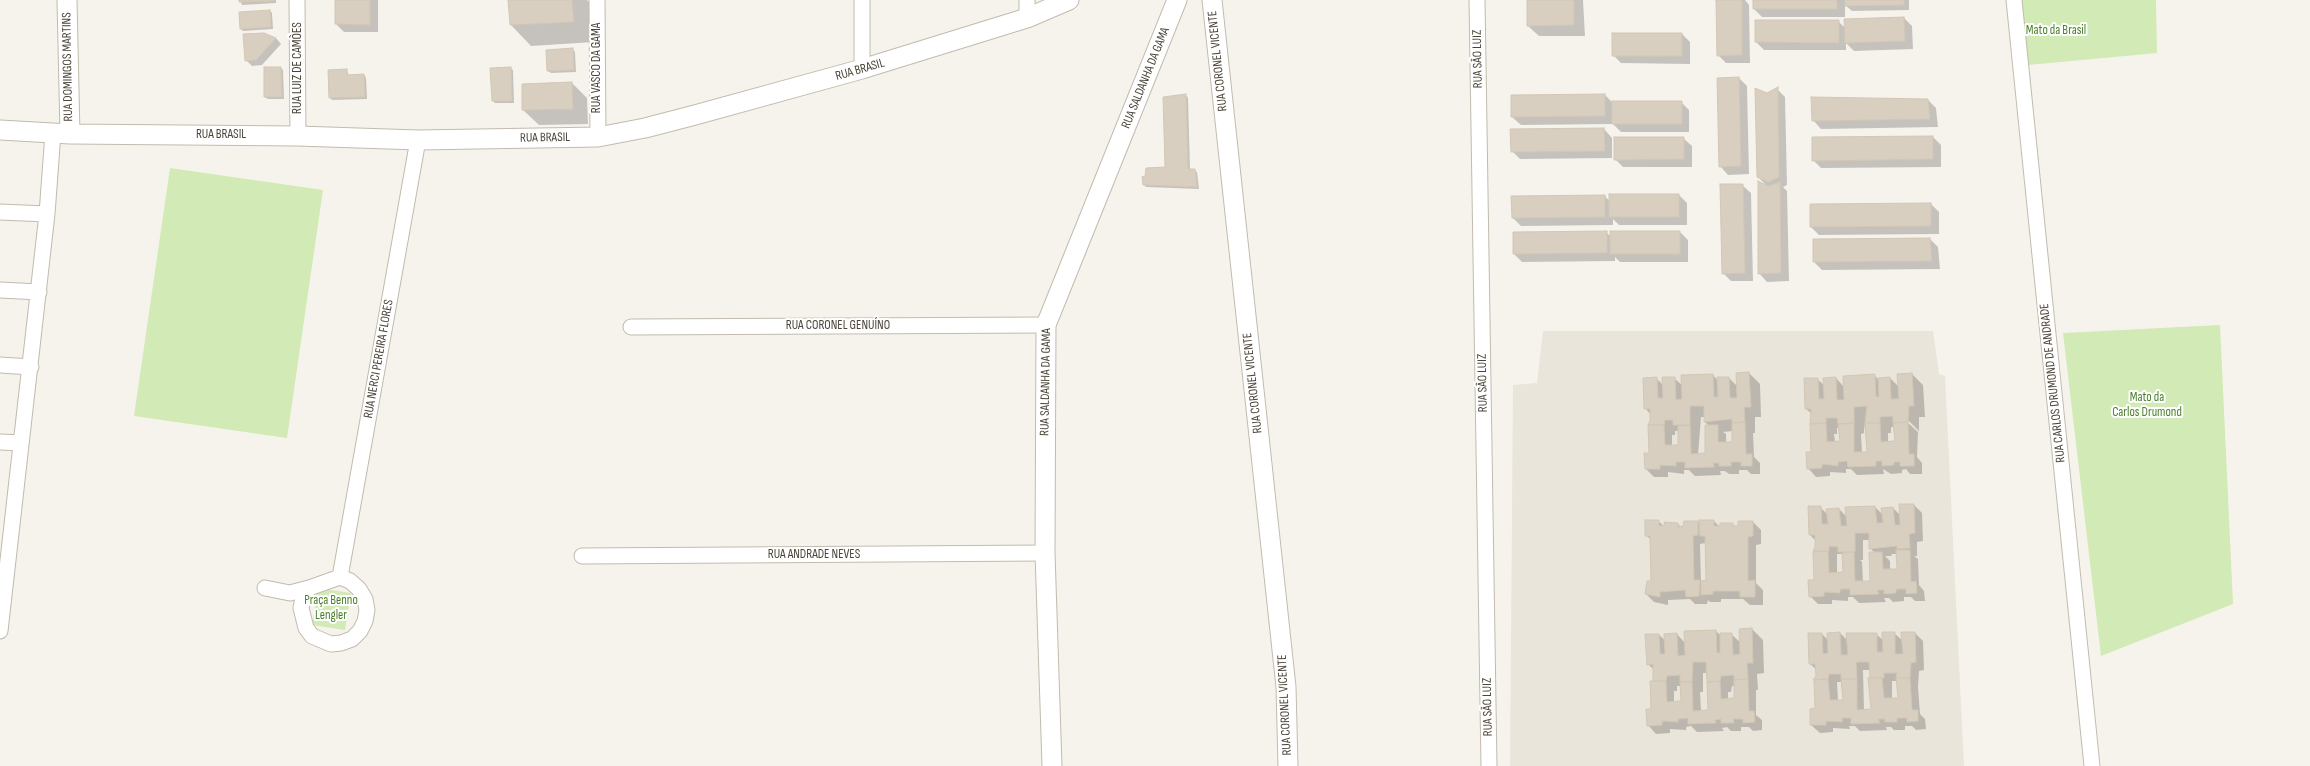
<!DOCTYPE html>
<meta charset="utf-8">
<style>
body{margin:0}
canvas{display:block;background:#f6f3ec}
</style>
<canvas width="2310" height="766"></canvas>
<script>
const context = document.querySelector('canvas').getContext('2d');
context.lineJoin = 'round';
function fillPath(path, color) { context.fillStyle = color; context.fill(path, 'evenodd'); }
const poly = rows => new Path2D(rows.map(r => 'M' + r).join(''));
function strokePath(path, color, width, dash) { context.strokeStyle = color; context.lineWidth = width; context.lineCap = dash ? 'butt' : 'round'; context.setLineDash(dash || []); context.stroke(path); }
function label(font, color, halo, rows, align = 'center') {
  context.font = font + ' "Sofia Sans Condensed",sans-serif'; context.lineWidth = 4; context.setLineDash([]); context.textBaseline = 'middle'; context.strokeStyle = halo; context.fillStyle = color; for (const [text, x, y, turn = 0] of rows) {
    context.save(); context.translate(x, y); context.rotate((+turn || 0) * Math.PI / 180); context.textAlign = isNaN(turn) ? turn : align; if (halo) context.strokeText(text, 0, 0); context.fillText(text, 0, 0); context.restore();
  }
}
fillPath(poly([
 [1543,331,1933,331,1939,374,1945,376,1964,766,1510,766,1513,385,1537,383]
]), '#eae5da');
fillPath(poly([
 [2022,0,2156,0,2157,53,2028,65],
 [170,168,323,190,287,438,134,416],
 [2220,325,2233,604,2101,656,2063,333],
 [318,588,351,593,345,630,312,625]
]), '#d2eab5');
fillPath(poly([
 [240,0,276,0,276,3,242,5],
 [336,0,378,0,378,32,344,32,336,24],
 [509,0,587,0,592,5,594,42,531,46,511,25],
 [1528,0,1583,0,1585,36,1539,36,1528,26],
 [1717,0,1745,0,1749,5,1750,63,1726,63,1718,55],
 [1754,0,1909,0,1909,10,1852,11,1845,5,1845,17,1762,17,1754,9],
 [270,11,272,13,273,29,243,31,241,29],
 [1904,18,1912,26,1913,49,1854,51,1846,43,1846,50,1764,50,1756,42,1838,21,1845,28],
 [264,34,276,38,281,44,262,65,252,66,246,60],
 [1682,34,1690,42,1690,64,1621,63,1613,55],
 [572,49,575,52,576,72,551,73,548,71],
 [281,68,283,70,284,99,268,99,265,97],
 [510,68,513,70,514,103,495,103,493,101],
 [347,70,349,76,364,75,366,78,367,99,332,100,330,97],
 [1739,78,1747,86,1749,174,1728,175,1720,166],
 [572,83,587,98,588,124,539,125,523,110],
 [1777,89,1785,97,1787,185,1783,187,1787,191,1789,281,1767,282,1759,273,1768,187,1758,177,1767,94],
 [1186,95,1188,98,1190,170,1197,172,1199,189,1146,187,1144,185,1166,168],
 [1605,95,1612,102,1681,102,1689,110,1689,132,1621,132,1613,124,1521,125,1512,117],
 [1928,100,1936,108,1938,127,1821,129,1813,120],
 [1604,129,1612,138,1612,158,1520,159,1512,151],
 [1933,137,1941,145,1941,167,1821,168,1813,160],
 [1683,138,1692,146,1692,167,1623,167,1615,159],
 [1742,185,1751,193,1753,281,1731,281,1723,273],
 [1610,195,1679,195,1687,203,1687,225,1619,225,1613,219,1613,225,1521,226,1513,218,1605,196,1610,202],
 [1931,204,1939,212,1939,234,1819,235,1811,227,1811,205],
 [1606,232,1611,237,1611,232,1680,232,1688,240,1688,262,1620,262,1615,257,1615,261,1522,262,1514,254],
 [1930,239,1938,247,1940,269,1822,270,1814,262,1814,240],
 [1749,373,1760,384,1761,417,1755,417,1755,433,1753,433,1754,457,1760,463,1760,474,1751,474,1747,470,1739,470,1739,474,1729,474,1725,471,1720,471,1721,475,1695,476,1689,470,1684,470,1684,474,1668,472,1668,477,1654,477,1646,469,1650,454,1651,421,1651,415,1645,408,1656,378,1663,385,1674,378,1683,386,1713,375,1718,381,1729,378,1738,387],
 [1701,417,1705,417,1705,422,1709,426,1706,454,1698,455],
 [1675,431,1679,431,1679,446,1672,446,1672,435,1675,435],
 [1733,431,1733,443,1726,443,1726,434,1723,432],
 [1912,374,1923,385,1925,417,1919,417,1919,431,1907,419,1907,422,1918,432,1917,457,1922,463,1922,474,1910,474,1906,469,1902,470,1902,473,1891,474,1883,469,1884,474,1857,475,1851,469,1846,469,1846,473,1830,472,1830,476,1816,477,1808,468,1813,453,1812,414,1806,409,1817,379,1825,386,1836,378,1844,387,1874,375,1880,381,1890,378,1899,387],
 [1864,423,1868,453,1862,453,1861,434,1864,433],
 [1891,427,1895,427,1896,442,1888,442,1888,433,1891,433],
 [1837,428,1839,428,1841,442,1835,442,1834,434,1837,434],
 [1914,505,1922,513,1923,541,1917,542,1917,556,1914,556,1918,559,1919,585,1924,591,1925,601,1915,601,1911,597,1904,597,1904,601,1893,602,1889,598,1884,598,1886,602,1859,603,1853,597,1848,597,1848,601,1832,600,1832,604,1818,604,1810,596,1815,581,1816,553,1814,551,1816,547,1816,541,1810,535,1820,507,1828,515,1839,509,1847,517,1875,507,1883,515,1893,508,1901,516],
 [1863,540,1870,540,1870,548,1875,553,1871,582,1863,582,1862,562,1860,560,1863,560],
 [1837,554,1842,554,1844,573,1837,573],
 [1892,554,1897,554,1898,570,1890,570,1890,561,1885,556,1891,556],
 [1658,521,1664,526,1678,524,1681,527,1698,522,1701,525,1714,521,1721,528,1732,524,1736,527,1753,522,1761,530,1761,544,1756,545,1756,583,1763,590,1763,605,1750,605,1743,599,1721,599,1721,602,1710,602,1708,600,1707,604,1695,604,1690,599,1668,600,1668,605,1654,602,1646,594,1652,582,1651,540,1646,535],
 [1706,543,1707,581,1701,582,1700,544],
 [1752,629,1763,640,1764,673,1757,674,1758,690,1756,690,1756,715,1762,720,1762,730,1753,731,1749,727,1741,727,1741,731,1731,731,1727,727,1722,728,1724,731,1697,732,1691,726,1686,727,1686,730,1670,729,1670,733,1656,734,1648,725,1652,710,1654,682,1654,670,1648,664,1659,635,1666,641,1677,634,1685,643,1716,631,1721,636,1731,634,1741,643],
 [1703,673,1708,673,1709,711,1701,711,1700,692,1703,692],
 [1677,686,1681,686,1682,702,1674,703,1674,691,1677,691],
 [1732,686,1735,686,1735,699,1728,700,1728,692,1731,692],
 [1840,633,1848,641,1876,634,1884,641,1894,633,1903,641,1915,633,1923,641,1924,670,1919,671,1918,687,1920,714,1925,719,1926,729,1916,730,1912,726,1905,726,1905,730,1894,730,1891,727,1886,727,1887,730,1860,731,1855,726,1849,726,1850,729,1833,728,1833,732,1820,733,1811,725,1816,709,1815,680,1817,676,1817,670,1810,664,1822,634,1829,641],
 [1863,670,1870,670,1872,710,1864,711],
 [1892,681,1897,681,1899,698,1892,699],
 [1837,682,1843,682,1844,701,1838,701]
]), '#0003');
const building = poly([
 [239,0,274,0,274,1,239,2,239,0],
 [335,0,370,0,370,25,335,24,335,0],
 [508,0,572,0,574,22,510,25,508,0],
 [1527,0,1574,0,1574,25,1527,26,1527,0],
 [1716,0,1742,0,1742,55,1717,56,1716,0],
 [1753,0,1837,0,1837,9,1753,9,1753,0],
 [1845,0,1904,0,1904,5,1845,6,1845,0],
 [270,10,271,27,240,29,239,12,270,10],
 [1904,17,1905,41,1845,43,1844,19,1904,17],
 [1755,20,1839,20,1839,43,1755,42,1755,20],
 [264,33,276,38,256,60,245,61,243,34,264,33],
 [1612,33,1682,33,1682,56,1612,56,1612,33],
 [573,48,574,70,547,71,546,50,573,48],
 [264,67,281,67,282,97,264,97,264,67],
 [511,67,512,101,492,101,490,68,511,67],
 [347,69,347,75,364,74,365,97,329,98,328,70,347,69],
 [1739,77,1741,166,1719,167,1717,78,1739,77],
 [572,82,573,109,522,110,522,84,572,82],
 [1778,87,1779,177,1768,182,1757,177,1755,88,1767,93,1778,87],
 [1186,94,1188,169,1195,169,1197,187,1143,185,1142,177,1145,176,1146,168,1165,167,1163,97,1186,94],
 [1605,94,1605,116,1511,117,1511,95,1605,94],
 [1811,97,1928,99,1930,119,1812,121,1811,97],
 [1612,101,1682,101,1682,124,1612,124,1612,101],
 [1604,128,1605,151,1511,152,1510,129,1604,128],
 [1933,136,1933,159,1812,161,1812,137,1933,136],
 [1614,137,1684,137,1684,159,1614,160,1614,137],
 [1758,181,1768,186,1780,182,1781,273,1758,274,1758,181],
 [1720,184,1743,184,1745,273,1722,274,1720,184],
 [1609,194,1679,194,1679,217,1609,217,1609,194],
 [1605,195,1605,217,1512,218,1511,196,1605,195],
 [1931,203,1931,226,1810,227,1810,204,1931,203],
 [1607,231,1607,253,1513,254,1513,232,1607,231],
 [1610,231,1680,231,1680,254,1610,254,1610,231],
 [1930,238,1932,261,1813,262,1813,239,1930,238],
 [1749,372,1751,407,1744,407,1745,422,1732,423,1732,419,1704,422,1704,406,1690,406,1690,425,1673,425,1673,420,1665,420,1664,425,1648,425,1650,421,1650,409,1644,409,1643,378,1657,377,1658,398,1663,398,1662,377,1675,377,1676,400,1682,399,1681,375,1713,374,1714,397,1718,397,1717,377,1729,377,1730,398,1737,398,1736,373,1749,372],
 [1912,373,1914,406,1909,406,1908,422,1893,423,1893,416,1880,417,1880,423,1865,423,1867,406,1854,407,1854,423,1838,424,1837,418,1826,418,1826,423,1810,424,1811,409,1805,409,1804,378,1818,378,1819,399,1824,399,1823,378,1836,377,1837,400,1844,400,1843,376,1875,374,1876,397,1879,397,1878,378,1890,377,1891,399,1899,399,1897,374,1912,373],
 [1745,422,1746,454,1752,454,1752,466,1741,466,1741,462,1731,462,1731,466,1719,466,1719,463,1713,463,1714,467,1685,468,1685,462,1676,462,1676,466,1660,465,1660,469,1645,469,1644,453,1649,453,1648,425,1664,425,1665,445,1678,445,1678,426,1690,425,1691,454,1705,453,1705,425,1718,425,1718,442,1732,442,1732,423,1745,422],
 [1908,422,1909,454,1914,454,1914,466,1900,466,1900,462,1894,462,1894,465,1882,466,1882,461,1876,461,1876,466,1848,467,1847,461,1838,462,1838,466,1822,464,1822,468,1807,469,1806,452,1811,452,1810,424,1826,423,1827,442,1840,441,1838,424,1854,423,1854,452,1867,452,1865,423,1880,423,1881,442,1895,441,1893,423,1908,422],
 [1899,504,1914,504,1915,533,1909,534,1910,548,1897,549,1897,546,1869,549,1869,533,1855,533,1855,552,1838,552,1838,547,1829,546,1829,551,1813,551,1815,547,1815,535,1809,535,1808,506,1821,506,1822,524,1828,524,1826,509,1839,508,1841,526,1847,526,1845,507,1875,506,1877,523,1883,523,1881,508,1893,507,1895,525,1900,525,1899,504],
 [1645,520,1659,520,1659,526,1665,525,1664,522,1678,523,1678,527,1683,526,1684,521,1698,521,1698,535,1693,536,1694,580,1700,580,1699,596,1686,597,1685,590,1660,592,1660,597,1645,594,1647,581,1651,581,1650,536,1645,536,1645,520],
 [1699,520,1714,520,1714,526,1720,526,1720,523,1733,523,1733,526,1738,526,1738,521,1753,521,1753,536,1748,537,1748,581,1755,580,1755,597,1740,597,1740,591,1713,591,1713,594,1701,595,1701,581,1706,580,1705,536,1700,536,1699,520],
 [1896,550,1910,550,1911,582,1916,581,1917,593,1906,594,1906,589,1896,589,1896,593,1884,594,1884,590,1877,590,1879,594,1850,595,1850,589,1840,589,1840,593,1824,592,1824,596,1809,597,1808,580,1814,580,1813,552,1828,551,1829,573,1843,572,1842,553,1854,552,1855,581,1870,581,1869,552,1882,552,1883,569,1897,569,1896,550],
 [1752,628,1753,663,1747,663,1748,679,1734,680,1734,675,1721,676,1720,681,1707,682,1706,662,1693,662,1692,682,1680,682,1680,675,1667,676,1666,681,1653,681,1653,664,1647,665,1645,634,1659,634,1660,654,1665,654,1664,634,1677,633,1678,656,1685,655,1684,631,1716,630,1717,653,1720,653,1720,633,1732,633,1733,655,1740,654,1739,629,1752,628],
 [1840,632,1841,655,1848,655,1846,633,1877,633,1877,652,1883,652,1882,632,1895,632,1895,654,1903,654,1901,632,1915,632,1916,662,1911,663,1910,678,1896,678,1897,673,1884,673,1884,678,1870,678,1869,662,1856,662,1857,679,1841,679,1841,674,1829,674,1828,679,1813,680,1816,676,1815,664,1809,664,1808,633,1822,633,1823,654,1828,653,1827,633,1840,632],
 [1868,678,1882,678,1884,698,1898,698,1896,678,1910,678,1912,710,1918,710,1918,721,1907,722,1907,718,1897,718,1897,722,1885,722,1885,719,1878,719,1880,723,1851,724,1851,718,1842,718,1842,722,1826,721,1826,725,1810,725,1810,709,1815,708,1814,680,1828,679,1830,700,1843,700,1841,679,1857,679,1857,710,1871,709,1868,678],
 [1748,679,1749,711,1754,711,1755,722,1743,723,1743,719,1733,719,1734,723,1721,723,1721,719,1715,720,1716,723,1688,724,1688,718,1678,719,1678,722,1662,721,1662,725,1647,726,1646,709,1651,709,1650,681,1666,681,1667,702,1681,701,1680,682,1692,682,1693,711,1708,710,1707,682,1720,681,1721,699,1734,698,1734,680,1748,679]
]);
fillPath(building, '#d8cfc1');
strokePath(building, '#d3c7b4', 1);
const minor = poly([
 [297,0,298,136],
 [597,0,598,137],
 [862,0,862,69],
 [1027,0,1027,18],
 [1477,0,1489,766],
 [2014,0,2092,766],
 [0,212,47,214],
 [0,290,39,292],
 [631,327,1046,325],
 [0,365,31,367],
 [0,442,21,443],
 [582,556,1045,553],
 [340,577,418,140],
 [340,577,350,581,359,589,365,599,367,610,365,621,360,631,352,639,341,643,331,644,312,636,306,628,301,608,303,598,309,588,340,577],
 [265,588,290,593,309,588],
 [0,631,47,214,53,133]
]);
const tertiary = poly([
 [67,0,70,134],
 [1212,0,1286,687,1288,766],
 [0,130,70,134,298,136,418,140,598,137,645,128,695,115,862,69,1027,18,1069,0],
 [1052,766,1045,553,1046,325,1177,0]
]);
strokePath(minor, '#c2bbae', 17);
strokePath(tertiary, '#c2bbae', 21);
strokePath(minor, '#fff', 15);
strokePath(tertiary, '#fff', 19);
label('13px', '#4a7f2a', '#fff', [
 ["Mato da Brasil",2056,31],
 ["Mato da",2147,398],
 ["Carlos Drumond",2147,413],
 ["Praça Benno",331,601],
 ["Lengler",331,616]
]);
label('13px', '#4b4439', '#fff', [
 ["RUA SÃO LUIZ",1478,59,-91],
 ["RUA CORONEL VICENTE",1218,61,-96],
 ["RUA DOMINGOS MARTINS",68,67,-91],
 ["RUA LUIZ DE CAMÕES",298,68,-90],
 ["RUA VASCO DA GAMA",597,68,-90],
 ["RUA BRASIL",860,70,-16],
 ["RUA SALDANHA DA GAMA",1146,78,-68],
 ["RUA BRASIL",221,135],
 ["RUA BRASIL",545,138,-1],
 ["RUA CORONEL GENUÍNO",838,326],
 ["RUA NERCI PEREIRA FLORES",379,359,-80],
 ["RUA SALDANHA DA GAMA",1046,382,-89],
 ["RUA CORONEL VICENTE",1253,383,-96],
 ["RUA SÃO LUIZ",1483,383,-91],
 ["RUA CARLOS DRUMOND DE ANDRADE",2053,383,-96],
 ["RUA ANDRADE NEVES",814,555],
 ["RUA CORONEL VICENTE",1285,705,-93],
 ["RUA SÃO LUIZ",1488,707,-91]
]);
</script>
